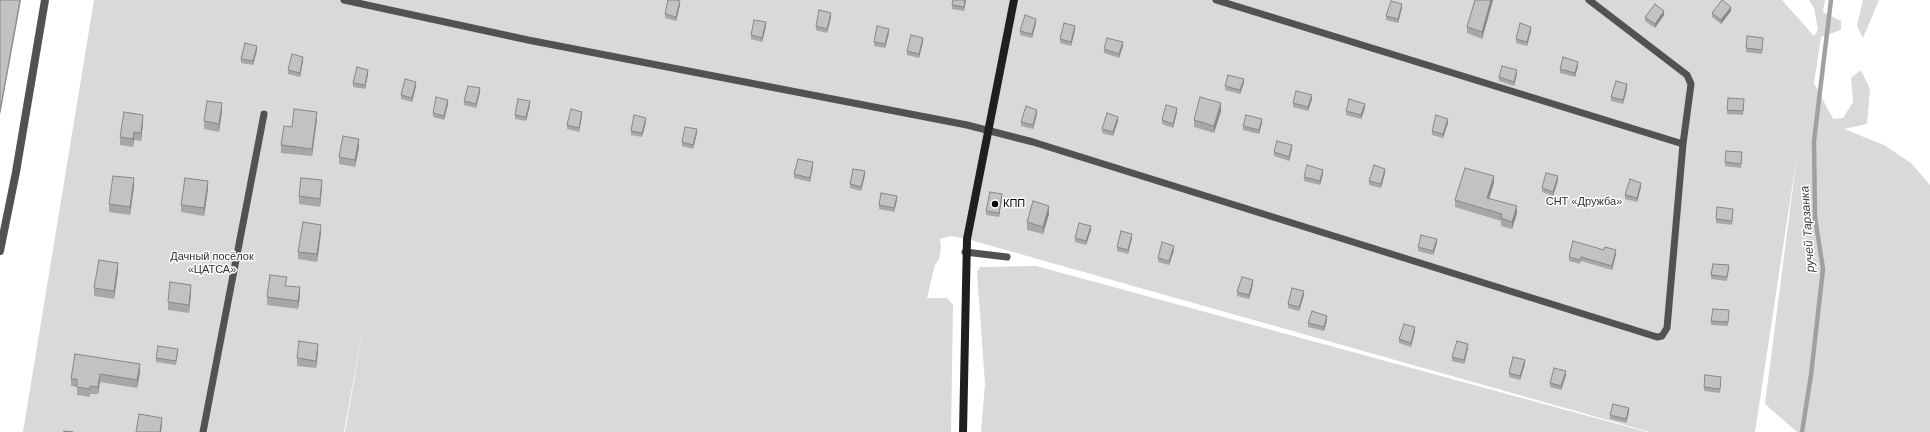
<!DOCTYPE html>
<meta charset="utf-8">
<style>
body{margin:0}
canvas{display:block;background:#fff}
</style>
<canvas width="1930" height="432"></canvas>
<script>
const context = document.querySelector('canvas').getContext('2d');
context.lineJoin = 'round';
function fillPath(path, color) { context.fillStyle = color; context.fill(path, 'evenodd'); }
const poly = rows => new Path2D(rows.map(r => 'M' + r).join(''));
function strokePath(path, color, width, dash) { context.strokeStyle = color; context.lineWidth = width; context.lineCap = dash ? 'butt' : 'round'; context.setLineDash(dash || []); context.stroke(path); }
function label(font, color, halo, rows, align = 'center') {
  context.font = font + ' Helvetica,sans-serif'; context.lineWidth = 3; context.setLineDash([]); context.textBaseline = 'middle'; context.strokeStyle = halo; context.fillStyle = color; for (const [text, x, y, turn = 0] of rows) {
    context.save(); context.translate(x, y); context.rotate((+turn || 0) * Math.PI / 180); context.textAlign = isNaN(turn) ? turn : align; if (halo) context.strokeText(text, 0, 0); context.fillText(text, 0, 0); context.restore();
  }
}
fillPath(poly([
 [94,0,1782,0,1814,36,1818,30,1814,8,1809,0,1825,0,1823,12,1841,21,1841,30,1821,37,1814,83,1833,119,1843,118,1853,102,1851,78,1861,70,1870,89,1867,124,1844,129,1884,145,1911,163,1930,185,1930,432,1797,432,1765,404,1797,155,1755,432,1650,432,967,239,951,236,940,239,941,248,939,259,935,265,927,298,947,298,953,305,951,432,345,432,366,311,344,432,23,432],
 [1863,0,1879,0,1863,38,1857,26],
 [1036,266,1647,432,981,432,985,384,977,272,980,267]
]), '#d9d9d9');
strokePath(poly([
 [1802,432,1811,375,1823,269,1815,217,1814,141,1831,0]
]), '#a0a0a0', 4.5);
strokePath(poly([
 [344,0,528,40,967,125,1033,142,1657,337,1662,336,1667,328,1683,144,1691,84,1687,75,1589,0],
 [1216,0,1683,144],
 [965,252,1007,257],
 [203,432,264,114]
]), '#525252', 7);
strokePath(poly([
 [0,251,16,172,45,0]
]), '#525252', 8);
strokePath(poly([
 [963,432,967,239,1014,0]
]), '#1f1f1f', 8);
fillPath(poly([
 [953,0,966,0,964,11,952,9,952,5],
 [1475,0,1493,0,1482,39,1467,33,1467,27],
 [680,5,676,21,665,18,665,14],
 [1402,8,1398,23,1386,20,1386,16],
 [1731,11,1721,24,1712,17,1712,13],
 [1664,15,1655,28,1645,21,1645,17],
 [831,17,827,33,816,30,816,26],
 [1036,23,1032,38,1020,35,1020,31],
 [766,26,762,42,751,39,751,35],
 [1075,30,1071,46,1060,43,1060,39],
 [1531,31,1527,46,1516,43,1516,39],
 [889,33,885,48,874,46,874,42],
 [923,42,919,58,907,55,907,51],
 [1763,42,1762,54,1746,52,1746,48],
 [1123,46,1119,58,1104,53,1104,49],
 [257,50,253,65,241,63,241,59],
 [303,61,300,77,288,74,288,70],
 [1578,66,1575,77,1560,73,1560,69],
 [368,74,365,89,353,87,353,83],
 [1517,74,1514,86,1499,81,1499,77],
 [1244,83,1240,94,1225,90,1225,86],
 [416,86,412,102,401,99,401,95],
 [1627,88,1623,104,1611,101,1611,97],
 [480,92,476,108,464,105,464,101],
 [1312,99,1308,111,1293,107,1293,103],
 [1744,103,1743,115,1727,114,1727,110],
 [448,104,444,120,433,117,433,113],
 [530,105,526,121,515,119,515,115],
 [1365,108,1361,119,1346,115,1346,111],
 [222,111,219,132,204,129,204,121],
 [1221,111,1214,133,1194,127,1194,120],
 [1177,112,1173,128,1162,124,1162,120],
 [1037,114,1033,129,1021,126,1021,122],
 [582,116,579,132,567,129,567,125],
 [317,119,312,156,281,153,281,145,292,127],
 [1118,121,1113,136,1102,133,1102,129],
 [646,122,642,137,631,135,631,131],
 [143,123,141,141,134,140,133,147,120,145,120,137],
 [1262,123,1259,134,1243,130,1243,126],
 [1448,123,1443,138,1432,135,1432,131],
 [697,133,693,149,682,146,682,142],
 [359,147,355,167,339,164,339,157],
 [1292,149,1289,161,1274,156,1274,152],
 [1742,156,1741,168,1725,166,1725,162],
 [813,166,810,182,794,178,794,174],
 [1385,173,1381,188,1369,185,1369,181],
 [1323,174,1320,185,1304,181,1304,177],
 [865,175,861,191,850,188,850,184],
 [1558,180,1553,196,1542,192,1542,188],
 [1494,183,1489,198,1517,213,1512,229,1501,226,1501,221,1455,207,1455,200],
 [134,186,130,215,109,212,109,204],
 [1641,187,1637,202,1625,199,1625,195],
 [322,188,320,207,299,204,299,196],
 [208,189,204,216,181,212,181,205],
 [1002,198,999,217,986,215,986,211],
 [897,200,894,212,879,209,879,205],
 [1733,213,1732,225,1716,223,1716,219],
 [1049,214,1043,234,1027,230,1027,222],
 [1091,230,1086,245,1075,242,1075,238],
 [321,233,317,262,298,259,298,252],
 [1132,238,1128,254,1117,251,1117,247],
 [1437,243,1433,255,1418,251,1418,247],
 [1174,250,1169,265,1158,262,1158,258],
 [1616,254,1612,270,1581,261,1580,264,1569,261,1569,257],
 [1729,269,1727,281,1711,279,1711,275],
 [118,271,114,299,94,296,94,288],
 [1253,284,1249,299,1237,296,1237,292],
 [286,286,300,295,298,309,267,305,267,297],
 [191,293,189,313,168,310,168,302],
 [1304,295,1299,311,1288,308,1288,304],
 [1729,314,1728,326,1711,325,1711,321],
 [1327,320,1324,331,1308,327,1308,323],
 [1415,331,1411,347,1399,343,1399,339],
 [1468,348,1464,364,1452,361,1452,357],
 [318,352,316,368,297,366,297,358],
 [178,353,176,365,156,362,156,358],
 [75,354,140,372,137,388,100,382,98,394,90,394,90,397,77,395,77,387,71,386,71,379],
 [1525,364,1520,380,1509,377,1509,373],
 [1566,375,1561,390,1550,387,1550,383],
 [1721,381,1720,393,1704,391,1704,387],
 [1629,412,1626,423,1610,419,1610,415]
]), '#a7a7a7');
fillPath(poly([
 [20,0,21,0,0,115,0,111],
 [965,0,966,0,964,11,964,7],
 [1491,0,1493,0,1482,39,1482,32],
 [680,1,680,5,676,21,676,17],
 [1402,4,1402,8,1398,23,1398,19],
 [1731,7,1731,11,1721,24,1721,20],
 [1664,11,1664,15,1655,28,1655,24],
 [831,13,831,17,827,33,827,29],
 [1036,19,1036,23,1032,38,1032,34],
 [766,22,766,26,762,42,762,38],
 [1075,26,1075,30,1071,46,1071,42],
 [1531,27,1531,31,1527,46,1527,42],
 [889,29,889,33,885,48,885,44],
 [923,38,923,42,919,58,919,54],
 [1123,42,1123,46,1119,58,1119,54],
 [257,46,257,50,253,65,253,61],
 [303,57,303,61,300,77,300,73],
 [1578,62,1578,66,1575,77,1575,73],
 [368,70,368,74,365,89,365,85],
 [1517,70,1517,74,1514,86,1514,82],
 [1244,79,1244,83,1240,94,1240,90],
 [416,82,416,86,412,102,412,98],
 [1627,84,1627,88,1623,104,1623,100],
 [480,88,480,92,476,108,476,104],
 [1312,95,1312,99,1308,111,1308,107],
 [448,100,448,104,444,120,444,116],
 [530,101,530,105,526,121,526,117],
 [222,103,222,111,219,132,219,124],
 [1221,103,1221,111,1214,133,1214,126],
 [1365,104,1365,108,1361,119,1361,115],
 [1177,108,1177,112,1173,128,1173,124],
 [1037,110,1037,114,1033,129,1033,125],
 [317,112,317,119,312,156,312,149],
 [582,112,582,116,579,132,579,128],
 [143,115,143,123,141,141,141,133],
 [1118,117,1118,121,1113,136,1113,132],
 [646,118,646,122,642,137,642,133],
 [1262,119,1262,123,1259,134,1259,130],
 [1448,119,1448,123,1443,138,1443,134],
 [697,129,697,133,693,149,693,145],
 [134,132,134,140,133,147,133,139],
 [359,139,359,147,355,167,355,160],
 [1292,145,1292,149,1289,161,1289,157],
 [813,162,813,166,810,182,810,178],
 [1385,169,1385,173,1381,188,1381,184],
 [1323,170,1323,174,1320,185,1320,181],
 [865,171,865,175,861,191,861,187],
 [1494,176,1494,183,1487,205,1487,198],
 [1558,176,1558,180,1553,196,1553,192],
 [134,178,134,186,130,215,130,207],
 [322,180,322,188,320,207,320,199],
 [208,181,208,189,204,216,204,208],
 [1641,183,1641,187,1637,202,1637,198],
 [1002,194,1002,198,999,217,999,213],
 [897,196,897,200,894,212,894,208],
 [1049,206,1049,214,1043,234,1043,227],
 [1517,206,1517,213,1512,229,1512,222],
 [321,225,321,233,317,262,317,254],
 [1091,226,1091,230,1086,245,1086,241],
 [1132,234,1132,238,1128,254,1128,250],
 [1437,239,1437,243,1433,255,1433,251],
 [1174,246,1174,250,1169,265,1169,261],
 [1616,250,1616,254,1612,270,1612,266],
 [118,263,118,271,114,299,114,291],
 [1253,280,1253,284,1249,299,1249,295],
 [191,285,191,293,189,313,189,305],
 [300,287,300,295,298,309,298,301],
 [1304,291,1304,295,1299,311,1299,307],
 [1327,316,1327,320,1324,331,1324,327],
 [1415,327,1415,331,1411,347,1411,343],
 [318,344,318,352,316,368,316,361],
 [1468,344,1468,348,1464,364,1464,360],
 [1525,360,1525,364,1520,380,1520,376],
 [140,364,140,372,137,388,137,380],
 [1566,371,1566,375,1561,390,1561,386],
 [100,374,100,382,98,394,98,387],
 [1629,408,1629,412,1626,423,1626,419],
 [162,418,162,425,161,432,160,432]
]), '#888');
const building = poly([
 [0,0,20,0,0,111,0,0],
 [668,0,676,0,680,1,676,17,665,14,668,0],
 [953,0,965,0,964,7,952,5,953,0],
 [1475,0,1491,0,1482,32,1467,27,1475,0],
 [1722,0,1731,7,1721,20,1712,13,1722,0],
 [1391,1,1402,4,1398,19,1386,16,1391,1],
 [1655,4,1664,11,1655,24,1645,17,1655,4],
 [819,10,831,13,827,29,816,26,819,10],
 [1025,15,1036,19,1032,34,1020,31,1025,15],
 [754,20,766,22,762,38,751,35,754,20],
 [1064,23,1075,26,1071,42,1060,39,1064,23],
 [1520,23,1531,27,1527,42,1516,39,1520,23],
 [877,26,889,29,885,44,874,42,877,26],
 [911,35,923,38,919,54,907,51,911,35],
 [1747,36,1763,38,1762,50,1746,48,1747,36],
 [1107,38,1123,42,1119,54,1104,49,1107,38],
 [245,43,257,46,253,61,241,59,245,43],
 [292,54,303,57,300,73,288,70,292,54],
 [1563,57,1578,62,1575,73,1560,69,1563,57],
 [1502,66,1517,70,1514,82,1499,77,1502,66],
 [357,67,368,70,365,85,353,83,357,67],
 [1228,75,1244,79,1240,90,1225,86,1228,75],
 [405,79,416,82,412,98,401,95,405,79],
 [1616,81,1627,84,1623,100,1611,97,1616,81],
 [468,86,480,88,476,104,464,101,468,86],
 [1296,91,1312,95,1308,107,1293,103,1296,91],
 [436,97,448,100,444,116,433,113,436,97],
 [1200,97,1221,103,1214,126,1194,120,1200,97],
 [1728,98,1744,99,1743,111,1727,110,1728,98],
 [518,99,530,101,526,117,515,115,518,99],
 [1349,99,1365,104,1361,115,1346,111,1349,99],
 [207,101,222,103,219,124,204,121,207,101],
 [1166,105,1177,108,1173,124,1162,120,1166,105],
 [1026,106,1037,110,1033,125,1021,122,1026,106],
 [294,109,317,112,312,149,281,145,284,126,292,127,294,109],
 [571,109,582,112,579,128,567,125,571,109],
 [124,112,143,115,141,133,134,132,133,139,120,137,124,112],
 [1107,113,1118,117,1113,132,1102,129,1107,113],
 [634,115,646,118,642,133,631,131,634,115],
 [1246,115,1262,119,1259,130,1243,126,1246,115],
 [1436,115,1448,119,1443,134,1432,131,1436,115],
 [685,127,697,129,693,145,682,142,685,127],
 [343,136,359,139,355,160,339,157,343,136],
 [1277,141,1292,145,1289,157,1274,152,1277,141],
 [1726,151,1742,152,1741,164,1725,162,1726,151],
 [798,159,813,162,810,178,794,174,798,159],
 [1307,165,1323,170,1320,181,1304,177,1307,165],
 [1374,165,1385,169,1381,184,1369,181,1374,165],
 [1465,168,1494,176,1487,198,1517,206,1512,222,1501,218,1502,214,1455,200,1465,168],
 [853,169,865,171,861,187,850,184,853,169],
 [1546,173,1558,176,1553,192,1542,188,1546,173],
 [113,176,134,178,130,207,109,204,113,176],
 [185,178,208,181,204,208,181,205,185,178],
 [301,178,322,180,320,199,299,196,301,178],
 [1630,179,1641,183,1637,198,1625,195,1630,179],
 [990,192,1002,194,999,213,986,211,990,192],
 [881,193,897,196,894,208,879,205,881,193],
 [1033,201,1049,206,1043,227,1027,222,1033,201],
 [1717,207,1733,209,1732,221,1716,219,1717,207],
 [303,222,321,225,317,254,298,252,303,222],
 [1079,223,1091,226,1086,241,1075,238,1079,223],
 [1121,231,1132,234,1128,250,1117,247,1121,231],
 [1421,235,1437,239,1433,251,1418,247,1421,235],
 [1573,241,1604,250,1605,247,1616,250,1612,266,1581,257,1580,260,1569,257,1573,241],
 [1162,242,1174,246,1169,261,1158,258,1162,242],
 [99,260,118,263,114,291,94,288,99,260],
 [1713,264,1729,265,1727,277,1711,275,1713,264],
 [270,275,287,277,285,286,300,287,298,301,267,297,270,275],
 [1242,277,1253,280,1249,295,1237,292,1242,277],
 [170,282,191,285,189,305,168,302,170,282],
 [1292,288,1304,291,1299,307,1288,304,1292,288],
 [1713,309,1729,310,1728,322,1711,321,1713,309],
 [1312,311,1327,316,1324,327,1308,323,1312,311],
 [1404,324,1415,327,1411,343,1399,339,1404,324],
 [299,341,318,344,316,361,297,358,299,341],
 [1457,341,1468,344,1464,360,1452,357,1457,341],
 [158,346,178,349,176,361,156,358,158,346],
 [75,354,140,364,137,380,100,374,98,387,90,386,90,389,77,387,77,379,71,379,75,354],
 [1513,357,1525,360,1520,376,1509,373,1513,357],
 [1554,368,1566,371,1561,386,1550,383,1554,368],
 [1705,375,1721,377,1720,389,1704,387,1705,375],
 [1613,404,1629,408,1626,419,1610,415,1613,404],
 [139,414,162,418,160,432,136,432,139,414],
 [64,431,73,432,64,432,64,431]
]);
fillPath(building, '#c2c2c2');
strokePath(building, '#888', 1);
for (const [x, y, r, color] of [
 [995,204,4,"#000"]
]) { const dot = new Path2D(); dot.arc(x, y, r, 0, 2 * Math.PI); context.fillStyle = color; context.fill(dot); strokePath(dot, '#fff', 1.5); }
label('11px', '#303030', '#fff', [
 ["СНТ «Дружба»",1584,202],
 ["Дачный посёлок",212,257],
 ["«ЦАТСА»",212,270]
]);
label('11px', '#000', '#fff', [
 ["КПП",1003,204]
], 'left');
label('italic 12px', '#414141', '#fff', [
 ["ручей Тарзанка",1808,229,-94]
]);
</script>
